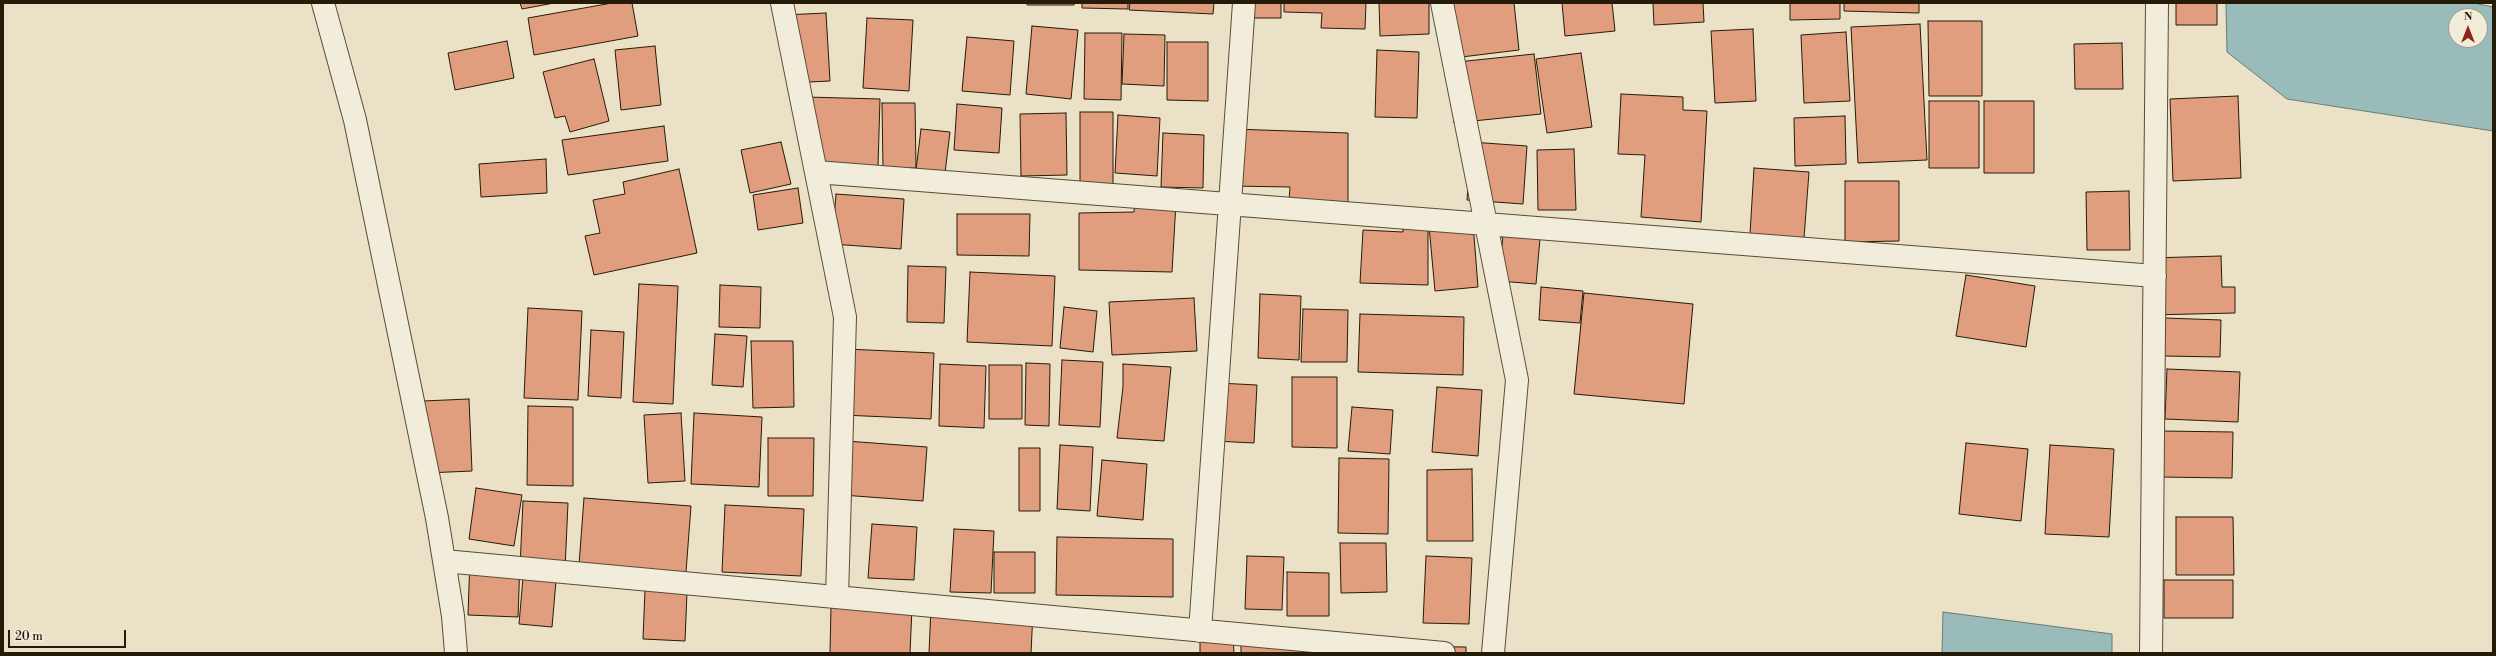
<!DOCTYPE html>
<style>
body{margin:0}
#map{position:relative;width:2496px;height:656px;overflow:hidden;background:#ebe1c6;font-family:"Libre Bodoni",serif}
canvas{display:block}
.frame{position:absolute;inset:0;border:4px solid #261a08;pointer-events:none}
.north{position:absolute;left:2448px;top:8px;width:40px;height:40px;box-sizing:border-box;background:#f2ecda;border:1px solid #a09886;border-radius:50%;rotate:0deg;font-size:11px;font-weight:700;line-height:16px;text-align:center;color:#261a08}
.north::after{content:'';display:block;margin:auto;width:14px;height:18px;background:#8f2418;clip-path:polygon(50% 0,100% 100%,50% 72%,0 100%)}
.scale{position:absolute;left:8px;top:630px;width:118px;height:18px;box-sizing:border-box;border:2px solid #261a08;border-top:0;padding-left:5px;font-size:12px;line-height:14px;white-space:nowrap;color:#261a08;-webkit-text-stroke:3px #f2ecda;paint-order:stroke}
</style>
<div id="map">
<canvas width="2496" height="656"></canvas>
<div class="frame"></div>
<div class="north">N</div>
<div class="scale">20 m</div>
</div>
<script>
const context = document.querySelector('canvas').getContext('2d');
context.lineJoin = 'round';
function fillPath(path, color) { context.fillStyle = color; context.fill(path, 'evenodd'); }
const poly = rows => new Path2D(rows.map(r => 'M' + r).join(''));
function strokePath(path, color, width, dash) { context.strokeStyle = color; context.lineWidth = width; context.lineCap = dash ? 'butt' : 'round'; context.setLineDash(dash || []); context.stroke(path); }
const water = poly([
 [2226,3,2474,3,2493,7,2493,131,2287,99,2227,52,2226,3],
 [2456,16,2480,16,2480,40,2456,40,2456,16],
 [1943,612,2112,634,2112,653,1942,653,1943,612]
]);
fillPath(water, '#99bcba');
strokePath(water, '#6b7b73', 1);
const building = poly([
 [520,3,554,3,522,9,520,3],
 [612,3,632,3,638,36,534,55,528,18,612,3],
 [1027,3,1075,3,1074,5,1027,5,1027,3],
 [1082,3,1128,3,1128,9,1082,8,1082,3],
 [1130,3,1214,3,1213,14,1129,10,1130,3],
 [1239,3,1281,3,1281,18,1239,18,1239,3],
 [1284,3,1366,3,1365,29,1321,28,1322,13,1284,12,1284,3],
 [1379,3,1429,3,1429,34,1380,36,1379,3],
 [1439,3,1514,3,1519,50,1445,59,1439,3],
 [1562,3,1612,3,1615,31,1565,36,1562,3],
 [1653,3,1703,3,1704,22,1654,25,1653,3],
 [1790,3,1840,3,1840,19,1790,20,1790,3],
 [1844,3,1919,3,1919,13,1844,11,1844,3],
 [2176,3,2217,3,2217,25,2176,25,2176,3],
 [826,13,830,81,788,83,784,15,826,13],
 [867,18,913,20,909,91,863,88,867,18],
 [1928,21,1982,21,1982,96,1929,96,1928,21],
 [1920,24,1927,160,1858,163,1851,27,1920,24],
 [1032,26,1078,30,1071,99,1026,94,1032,26],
 [1753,29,1756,101,1715,103,1711,31,1753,29],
 [1846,32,1850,101,1804,103,1801,35,1846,32],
 [1085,33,1122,33,1121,100,1084,99,1085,33],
 [1124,34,1165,35,1164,86,1122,84,1124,34],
 [967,37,1014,41,1010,95,962,91,967,37],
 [507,41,514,78,455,90,448,53,507,41],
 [1167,42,1208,42,1208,101,1167,100,1167,42],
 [2122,43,2123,89,2075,89,2074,44,2122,43],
 [655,46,661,105,621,110,615,50,655,46],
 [1377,50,1419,52,1417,118,1375,117,1377,50],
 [1581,53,1592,127,1547,133,1536,59,1581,53],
 [1534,54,1541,114,1454,123,1448,63,1534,54],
 [594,59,609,121,570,132,565,116,555,118,543,72,594,59],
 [1621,94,1683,97,1683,110,1707,111,1701,222,1641,217,1645,155,1618,154,1621,94],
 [2238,96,2241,178,2173,181,2170,99,2238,96],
 [806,97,880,99,878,166,803,163,806,97],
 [1929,101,1979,101,1979,168,1929,168,1929,101],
 [1984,101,2034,101,2034,173,1984,173,1984,101],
 [882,103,915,103,916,168,883,169,882,103],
 [957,104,1002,108,999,153,954,150,957,104],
 [1080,112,1113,112,1113,189,1080,189,1080,112],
 [1066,113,1067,175,1021,176,1020,114,1066,113],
 [1118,115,1160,118,1157,176,1115,173,1118,115],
 [1845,116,1846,164,1795,166,1794,118,1845,116],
 [664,126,668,161,568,175,562,140,664,126],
 [921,129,950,132,945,173,916,170,921,129],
 [1233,129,1348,133,1348,204,1289,202,1290,187,1232,186,1233,129],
 [1163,133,1204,135,1203,188,1161,187,1163,133],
 [781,142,791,184,750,193,741,150,781,142],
 [1471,142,1527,146,1523,204,1467,200,1471,142],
 [1574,149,1576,210,1538,210,1537,150,1574,149],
 [546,159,547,193,481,197,479,164,546,159],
 [1754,168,1809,172,1804,238,1750,234,1754,168],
 [679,169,697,253,594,275,585,236,600,233,593,200,625,194,623,182,679,169],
 [1845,181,1899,181,1899,241,1845,242,1845,181],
 [798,188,803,223,758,230,753,195,798,188],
 [2129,191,2130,250,2087,250,2086,192,2129,191],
 [836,194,904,199,901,249,832,244,836,194],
 [1135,200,1176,202,1172,272,1079,270,1079,213,1134,212,1135,200],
 [957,214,1030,214,1029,256,957,255,957,214],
 [1403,214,1428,214,1428,285,1360,283,1363,230,1403,232,1403,214],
 [1473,223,1478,287,1435,291,1429,226,1473,223],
 [1504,223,1541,227,1536,284,1499,281,1504,223],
 [2221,256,2222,287,2235,287,2235,313,2150,315,2149,258,2221,256],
 [908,266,946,267,944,323,907,322,908,266],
 [970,272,1055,276,1052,346,967,342,970,272],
 [1966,275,2035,286,2026,347,1956,336,1966,275],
 [639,284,678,286,673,404,633,402,639,284],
 [720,285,761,287,760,328,719,327,720,285],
 [1541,287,1583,291,1580,323,1539,320,1541,287],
 [1584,293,1693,304,1684,404,1574,394,1584,293],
 [1260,294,1301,296,1299,360,1258,358,1260,294],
 [1194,298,1197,351,1112,355,1109,302,1194,298],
 [1064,307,1097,311,1093,352,1060,348,1064,307],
 [528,308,582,311,578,400,524,398,528,308],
 [1303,309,1348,310,1347,362,1301,362,1303,309],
 [1360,314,1464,317,1463,375,1358,372,1360,314],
 [2165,318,2221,320,2220,357,2164,356,2165,318],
 [591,330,624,332,621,398,588,396,591,330],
 [715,334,747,336,743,387,712,385,715,334],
 [751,341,793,341,794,407,753,408,751,341],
 [846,349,934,353,931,419,843,415,846,349],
 [1062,360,1103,362,1100,427,1059,425,1062,360],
 [1026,363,1050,364,1049,426,1025,425,1026,363],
 [940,364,986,366,984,428,939,426,940,364],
 [1123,364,1171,367,1164,441,1117,438,1123,387,1123,364],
 [989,365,1022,365,1022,419,989,419,989,365],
 [2167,369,2240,372,2238,422,2165,419,2167,369],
 [1292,377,1337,377,1337,448,1292,447,1292,377],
 [1218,383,1257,385,1254,443,1215,441,1218,383],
 [1437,387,1482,390,1478,456,1432,452,1437,387],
 [469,399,472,471,426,473,423,401,469,399],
 [528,406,573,407,573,486,527,485,528,406],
 [1352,407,1393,410,1390,454,1348,451,1352,407],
 [681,413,685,481,648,483,644,415,681,413],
 [694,413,762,417,759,487,691,484,694,413],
 [2162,431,2233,432,2232,478,2161,477,2162,431],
 [768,438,814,438,813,496,768,496,768,438],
 [846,441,927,447,923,501,842,495,846,441],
 [1966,443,2028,449,2021,521,1959,514,1966,443],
 [1060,445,1093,447,1090,511,1057,509,1060,445],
 [2050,445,2114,449,2109,537,2045,534,2050,445],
 [1019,448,1040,448,1040,511,1019,511,1019,448],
 [1339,458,1389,459,1388,534,1338,533,1339,458],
 [1102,460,1147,464,1143,520,1097,516,1102,460],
 [1472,469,1473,541,1427,541,1427,470,1472,469],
 [476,488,522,495,514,546,469,539,476,488],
 [584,498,691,506,686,572,579,565,584,498],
 [523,501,568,503,565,569,520,567,523,501],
 [725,505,804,509,801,576,722,572,725,505],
 [2176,517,2233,517,2234,575,2176,575,2176,517],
 [872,524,917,527,914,580,868,578,872,524],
 [954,529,994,531,991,593,950,592,954,529],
 [1057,537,1173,539,1173,597,1056,595,1057,537],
 [1340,543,1386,543,1387,592,1341,593,1340,543],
 [994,552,1035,552,1035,593,994,593,994,552],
 [1247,556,1284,557,1282,610,1245,609,1247,556],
 [1426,556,1472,558,1469,624,1423,623,1426,556],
 [470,559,520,561,518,617,468,615,470,559],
 [1287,572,1329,573,1329,616,1287,616,1287,572],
 [523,578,556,581,552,627,519,624,523,578],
 [2164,580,2233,580,2233,618,2164,618,2164,580],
 [645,590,687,592,685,641,643,639,645,590],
 [831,605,912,608,910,653,830,653,831,605],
 [931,607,1033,612,1031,653,929,653,931,607],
 [1200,635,1233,635,1234,653,1200,653,1200,635],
 [1321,636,1321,653,1241,653,1241,637,1321,636],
 [1396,646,1466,647,1466,653,1396,653,1396,646]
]);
fillPath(building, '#e19e7e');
strokePath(building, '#261a08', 1);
const street = poly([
 [323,3,355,120,437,518,453,616,456,653],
 [782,3,845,317,837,597],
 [1442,3,1517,380,1493,653],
 [816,172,2155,276],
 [444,561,1444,653],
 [1200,631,1244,3],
 [2151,653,2157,3]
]);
strokePath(street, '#574c38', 24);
strokePath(street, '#f2ecda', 22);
</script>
